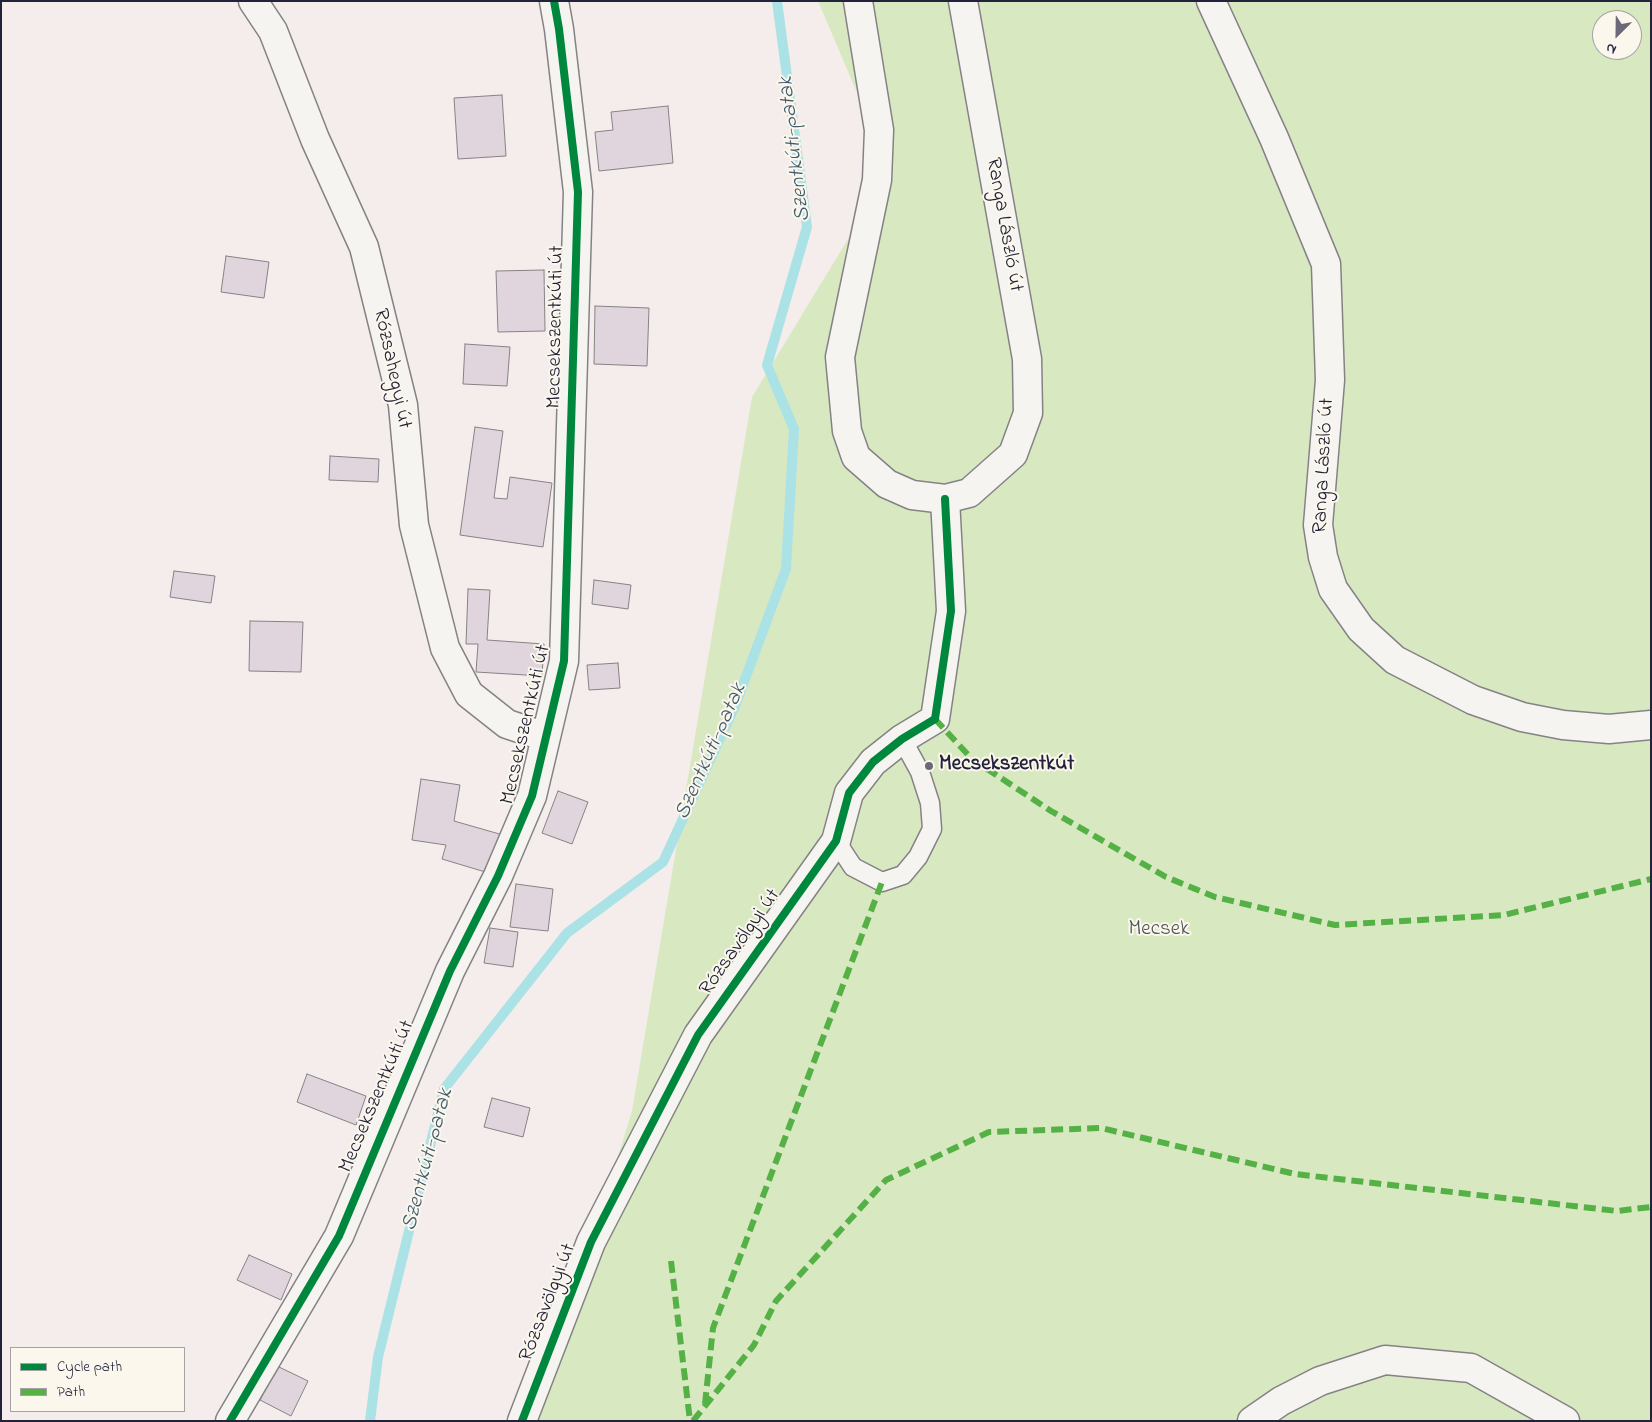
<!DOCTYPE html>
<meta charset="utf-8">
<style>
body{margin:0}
#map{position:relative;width:1652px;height:1422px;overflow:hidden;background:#f4edec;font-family:"Indie Flower",sans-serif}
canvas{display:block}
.frame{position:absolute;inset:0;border:2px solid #22223b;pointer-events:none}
.legend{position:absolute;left:10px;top:1347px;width:175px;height:65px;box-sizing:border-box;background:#fbf7ec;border:1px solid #a4a2a5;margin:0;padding:6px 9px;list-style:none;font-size:15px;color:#22223b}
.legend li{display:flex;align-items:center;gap:10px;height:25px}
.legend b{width:25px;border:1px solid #a4a2a5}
.north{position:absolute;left:1592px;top:10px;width:50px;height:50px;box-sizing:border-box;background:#fbf7ec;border:1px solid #a4a2a5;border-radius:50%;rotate:203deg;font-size:14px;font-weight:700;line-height:20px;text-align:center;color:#22223b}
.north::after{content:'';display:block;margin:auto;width:18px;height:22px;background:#6c6979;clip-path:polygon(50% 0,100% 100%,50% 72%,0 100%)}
</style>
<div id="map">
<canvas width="1652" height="1422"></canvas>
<div class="frame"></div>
<ul class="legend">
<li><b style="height:6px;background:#00873e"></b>Cycle path</li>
<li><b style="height:6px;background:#55b146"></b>Path</li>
</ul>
<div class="north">N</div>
</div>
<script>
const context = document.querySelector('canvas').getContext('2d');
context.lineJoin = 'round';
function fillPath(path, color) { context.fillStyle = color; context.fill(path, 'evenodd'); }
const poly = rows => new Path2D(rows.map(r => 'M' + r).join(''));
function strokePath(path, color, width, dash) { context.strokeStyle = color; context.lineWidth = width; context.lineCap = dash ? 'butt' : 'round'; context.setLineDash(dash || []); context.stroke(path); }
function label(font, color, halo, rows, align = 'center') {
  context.font = font + ' "Indie Flower",sans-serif'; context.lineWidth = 4; context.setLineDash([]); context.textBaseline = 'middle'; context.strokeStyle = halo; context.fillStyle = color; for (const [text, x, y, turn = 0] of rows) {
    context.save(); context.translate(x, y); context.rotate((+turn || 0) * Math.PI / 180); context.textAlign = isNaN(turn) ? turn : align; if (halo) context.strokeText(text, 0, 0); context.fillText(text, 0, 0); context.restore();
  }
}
fillPath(poly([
 [818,1,1651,1,1651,1421,536,1421,632,1111,752,397,890,170],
 [1602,20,1632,20,1632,50,1602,50]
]), '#d8e9c2');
strokePath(poly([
 [370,1421,378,1357,444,1089,567,933,663,862,735,706,786,569,794,429,767,365,807,227,777,1]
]), '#aae2e6', 10);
const building = poly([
 [502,95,506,156,458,159,454,98,502,95],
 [668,106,673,163,599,171,595,132,613,130,611,112,668,106],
 [226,256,269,262,264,298,221,292,226,256],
 [544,270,545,331,498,332,496,271,544,270],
 [595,306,649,308,647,366,594,364,595,306],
 [465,344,510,347,507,386,463,384,465,344],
 [475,427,503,431,494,498,507,499,510,477,552,483,543,547,460,535,475,427],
 [330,456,379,459,378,482,329,480,330,456],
 [174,571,215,576,211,603,170,597,174,571],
 [594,580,631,585,628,609,592,604,594,580],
 [468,589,490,590,487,640,544,644,542,676,476,672,478,644,466,644,468,589],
 [250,621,303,622,301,672,249,671,250,621],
 [618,663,620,688,589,690,587,665,618,663],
 [421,779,460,785,454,821,503,835,492,874,442,859,446,845,412,840,421,779],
 [558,791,588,802,572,844,542,833,558,791],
 [516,884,553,889,548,931,510,927,516,884],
 [490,928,518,932,513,967,484,963,490,928],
 [307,1074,366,1096,356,1125,297,1102,307,1074],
 [492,1098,530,1108,523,1137,484,1127,492,1098],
 [249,1255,292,1274,281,1300,237,1280,249,1255],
 [277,1366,308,1381,291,1416,260,1400,277,1366]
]);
fillPath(building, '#e1d5dd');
strokePath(building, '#858286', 1);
const service = poly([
 [836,841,853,867,882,882,903,875,918,857,932,829,930,803,920,772,902,739]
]);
const minor = poly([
 [253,1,273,31,315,139,364,247,403,405,414,525,445,648,469,694,507,724,546,737],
 [230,1421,339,1236,450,971,498,876,532,796,564,661,578,192,559,29,554,1],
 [522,1421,591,1242,698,1035,836,841,849,793,873,762,902,739,935,719,951,611,945,499]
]);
const secondary = poly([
 [858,1,879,130,877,180,840,357,847,431,856,457,887,484,912,495,945,499,969,493,1013,454,1028,413,1027,359,963,1],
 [1211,1,1274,138,1326,264,1330,380,1318,525,1323,557,1333,589,1361,629,1395,660,1473,700,1522,717,1563,725,1609,729,1651,725],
 [1252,1421,1281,1401,1320,1381,1385,1360,1471,1368,1565,1421]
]);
strokePath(service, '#858286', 21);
strokePath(minor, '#858286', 31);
strokePath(secondary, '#858286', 31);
strokePath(service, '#f6f4f0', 18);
strokePath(minor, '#f6f4f0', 28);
strokePath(secondary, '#f6f4f0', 28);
strokePath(poly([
 [935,719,972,759,1051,811,1166,877,1215,897,1335,925,1504,915,1651,879],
 [671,1261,690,1421],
 [705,1404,713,1328,882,882],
 [693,1421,754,1345,776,1301,886,1180,989,1132,1101,1128,1295,1174,1617,1211,1651,1207]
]), '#55b146', 6, [12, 6]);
strokePath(poly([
 [230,1421,339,1236,450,971,498,876,532,796,564,661,578,192,559,29,554,1],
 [522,1421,591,1242,698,1035,836,841,849,793,873,762,902,739,935,719,951,611,945,499]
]), '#00873e', 8);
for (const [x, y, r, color] of [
 [929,766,5,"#6c6979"]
]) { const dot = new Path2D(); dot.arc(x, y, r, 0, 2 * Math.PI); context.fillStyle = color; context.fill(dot); strokePath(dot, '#fbf7ec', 2); }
label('21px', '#22223b', '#fbf7ec', [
 ["Ranga László út",1003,225,80],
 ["Mecsekszentkúti út",557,327,-89],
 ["Rózsahegyi út",391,369,78],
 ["Ranga László út",1325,466,-87],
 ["Mecsekszentkúti út",527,725,-77],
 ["Rózsavölgyi út",741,943,-55],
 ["Mecsekszentkúti út",378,1097,-67],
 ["Rózsavölgyi út",549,1303,-69]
]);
label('bold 21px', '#22223b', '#fbf7ec', [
 ["Mecsekszentkút",939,766]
], 'left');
label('21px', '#4a5354', '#fbf7ec', [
 ["Mecsek",1159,931]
]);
label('italic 22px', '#425a6e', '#fbf7ec', [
 ["Szentkúti-patak",796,149,-97],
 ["Szentkúti-patak",712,752,-66],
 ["Szentkúti-patak",429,1160,-75]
]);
</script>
